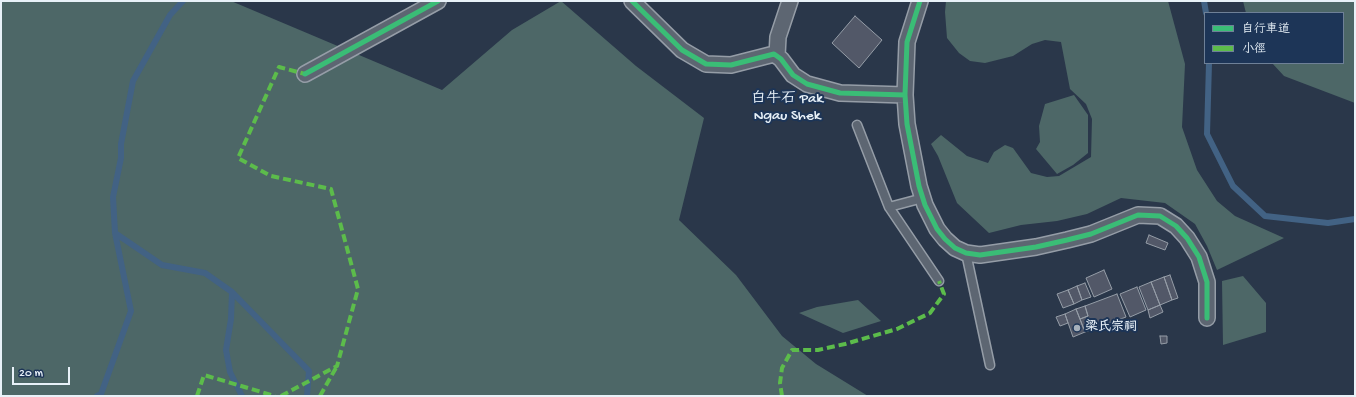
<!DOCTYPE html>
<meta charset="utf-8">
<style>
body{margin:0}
#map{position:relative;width:1356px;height:397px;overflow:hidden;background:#2a374a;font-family:"Gochi Hand","LXGW WenKai TC",sans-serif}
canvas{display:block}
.frame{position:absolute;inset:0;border:2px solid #e8f1f8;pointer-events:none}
.legend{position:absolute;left:1204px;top:12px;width:140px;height:52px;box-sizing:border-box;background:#1d3557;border:1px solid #6e8097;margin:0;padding:5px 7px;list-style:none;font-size:12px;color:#e8f1f8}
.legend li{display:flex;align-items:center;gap:8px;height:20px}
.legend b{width:20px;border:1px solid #6e8097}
.scale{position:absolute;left:12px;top:367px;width:58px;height:18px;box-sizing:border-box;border:2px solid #e8f1f8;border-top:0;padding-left:5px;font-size:12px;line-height:14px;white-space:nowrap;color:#e8f1f8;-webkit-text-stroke:3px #1d3557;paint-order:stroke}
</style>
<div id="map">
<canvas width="1356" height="397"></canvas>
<div class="frame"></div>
<ul class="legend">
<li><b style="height:5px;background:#3abd76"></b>自行車道</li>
<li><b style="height:5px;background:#5cbc4b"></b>小徑</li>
</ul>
<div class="scale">20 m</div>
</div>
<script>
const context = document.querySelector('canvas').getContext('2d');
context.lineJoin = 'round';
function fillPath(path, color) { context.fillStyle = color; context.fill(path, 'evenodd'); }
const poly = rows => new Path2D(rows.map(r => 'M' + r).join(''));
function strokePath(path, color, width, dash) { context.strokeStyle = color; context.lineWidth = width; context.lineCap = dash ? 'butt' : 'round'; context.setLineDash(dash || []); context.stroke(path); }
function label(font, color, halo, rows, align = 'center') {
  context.font = font + ' "Gochi Hand","LXGW WenKai TC",sans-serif'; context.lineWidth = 4; context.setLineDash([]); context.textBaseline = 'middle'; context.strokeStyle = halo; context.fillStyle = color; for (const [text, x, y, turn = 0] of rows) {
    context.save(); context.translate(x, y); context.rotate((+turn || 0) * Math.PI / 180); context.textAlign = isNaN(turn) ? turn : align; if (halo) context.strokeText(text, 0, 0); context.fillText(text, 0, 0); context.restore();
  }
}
fillPath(poly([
 [1,1,231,1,442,90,512,30,561,1,636,66,704,118,679,220,736,275,782,336,816,364,868,396,1,396],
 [946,1,1168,1,1185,64,1182,127,1197,170,1217,201,1235,216,1284,238,1217,270,1207,246,1195,224,1165,203,1121,198,1087,214,1057,221,1021,225,989,233,957,203,938,156,931,144,941,135,967,156,988,163,994,152,1005,145,1013,148,1031,173,1047,177,1059,176,1091,157,1092,119,1086,104,1070,89,1061,42,1045,40,1032,44,1013,56,985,63,970,61,959,53,947,38,945,12],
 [1243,1,1355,1,1355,103,1284,76,1272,63,1343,63,1343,13,1246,13],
 [1074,95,1088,115,1088,153,1073,165,1057,174,1036,149,1040,142,1039,126,1045,104],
 [1243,276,1266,303,1266,332,1223,345,1222,281],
 [858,300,881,321,843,333,799,313,817,307]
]), '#4d6767');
strokePath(poly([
 [183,1,170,15,133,81,121,144,121,158,113,197,115,233,162,265,205,273,232,292,231,319,226,350,230,372,242,396],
 [1204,1,1206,13],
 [1209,63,1207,134,1233,186,1265,216,1328,223,1355,219],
 [232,292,309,371,307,396],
 [97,396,101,394,131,311,115,233]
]), '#426284', 6);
const building = poly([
 [855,16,882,40,859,68,832,43,855,16],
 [1149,235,1168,243,1165,250,1146,243,1149,235],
 [1104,270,1112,289,1094,297,1086,278,1104,270],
 [1170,275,1178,298,1172,300,1164,277,1170,275],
 [1164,277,1172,300,1160,305,1151,282,1164,277],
 [1151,282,1160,305,1148,310,1139,287,1151,282],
 [1085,283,1091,297,1082,300,1077,286,1085,283],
 [1077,286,1082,300,1074,304,1068,290,1077,286],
 [1137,287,1146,310,1130,317,1120,294,1137,287],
 [1068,290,1074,304,1063,308,1057,294,1068,290],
 [1117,294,1126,317,1085,332,1080,319,1088,316,1085,306,1117,294],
 [1160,305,1163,312,1150,318,1148,310,1160,305],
 [1085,306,1088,316,1080,319,1076,309,1085,306],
 [1076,309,1085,332,1073,337,1065,314,1076,309],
 [1065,314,1068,323,1060,326,1056,317,1065,314],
 [1160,336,1167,336,1167,343,1161,344,1160,336]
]);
fillPath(building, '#525868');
strokePath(building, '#959da7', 1);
const service = poly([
 [857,125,889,207,939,281],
 [889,207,923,198],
 [966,253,990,365]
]);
const minor = poly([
 [632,1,682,50,706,64,731,65,774,54,781,59,793,75,807,84,840,93,905,95],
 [920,1,907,42,905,95,907,124,919,186,925,205,937,229,945,239,955,248,966,253,980,255,1036,247,1067,240,1091,234,1138,215,1160,216,1176,226,1187,238,1199,257,1207,282,1207,318],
 [777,56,778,37,790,1],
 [305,74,438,1]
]);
strokePath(service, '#959da7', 11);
strokePath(minor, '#959da7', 18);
strokePath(service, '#5d6672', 8);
strokePath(minor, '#5d6672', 15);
strokePath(poly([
 [197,396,204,375,275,396],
 [281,396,337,366,358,289,331,189,271,176,238,158,279,67,305,74],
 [320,396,337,366],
 [782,396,780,383,782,368,792,350,818,350,845,344,897,329,930,313,944,294,939,281]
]), '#5cbc4b', 4, [8, 4]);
strokePath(poly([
 [632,1,682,50,706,64,731,65,774,54,781,59,793,75,807,84,840,93,905,95],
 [920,1,907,42,905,95,907,124,919,186,925,205,937,229,945,239,955,248,966,253,980,255,1036,247,1067,240,1091,234,1138,215,1160,216,1176,226,1187,238,1199,257,1207,282,1207,318],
 [305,74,438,1]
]), '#3abd76', 5);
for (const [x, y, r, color] of [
 [1077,328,4,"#a6b0bb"]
]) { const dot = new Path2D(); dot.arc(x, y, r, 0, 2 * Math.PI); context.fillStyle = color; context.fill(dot); strokePath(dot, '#1d3557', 1.5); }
label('bold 13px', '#e8f1f8', '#1d3557', [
 ["梁氏宗祠",1085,328]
], 'left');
label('15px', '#e8f1f8', '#1d3557', [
 ["白牛石 Pak",787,100],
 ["Ngau Shek",787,117]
]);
</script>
